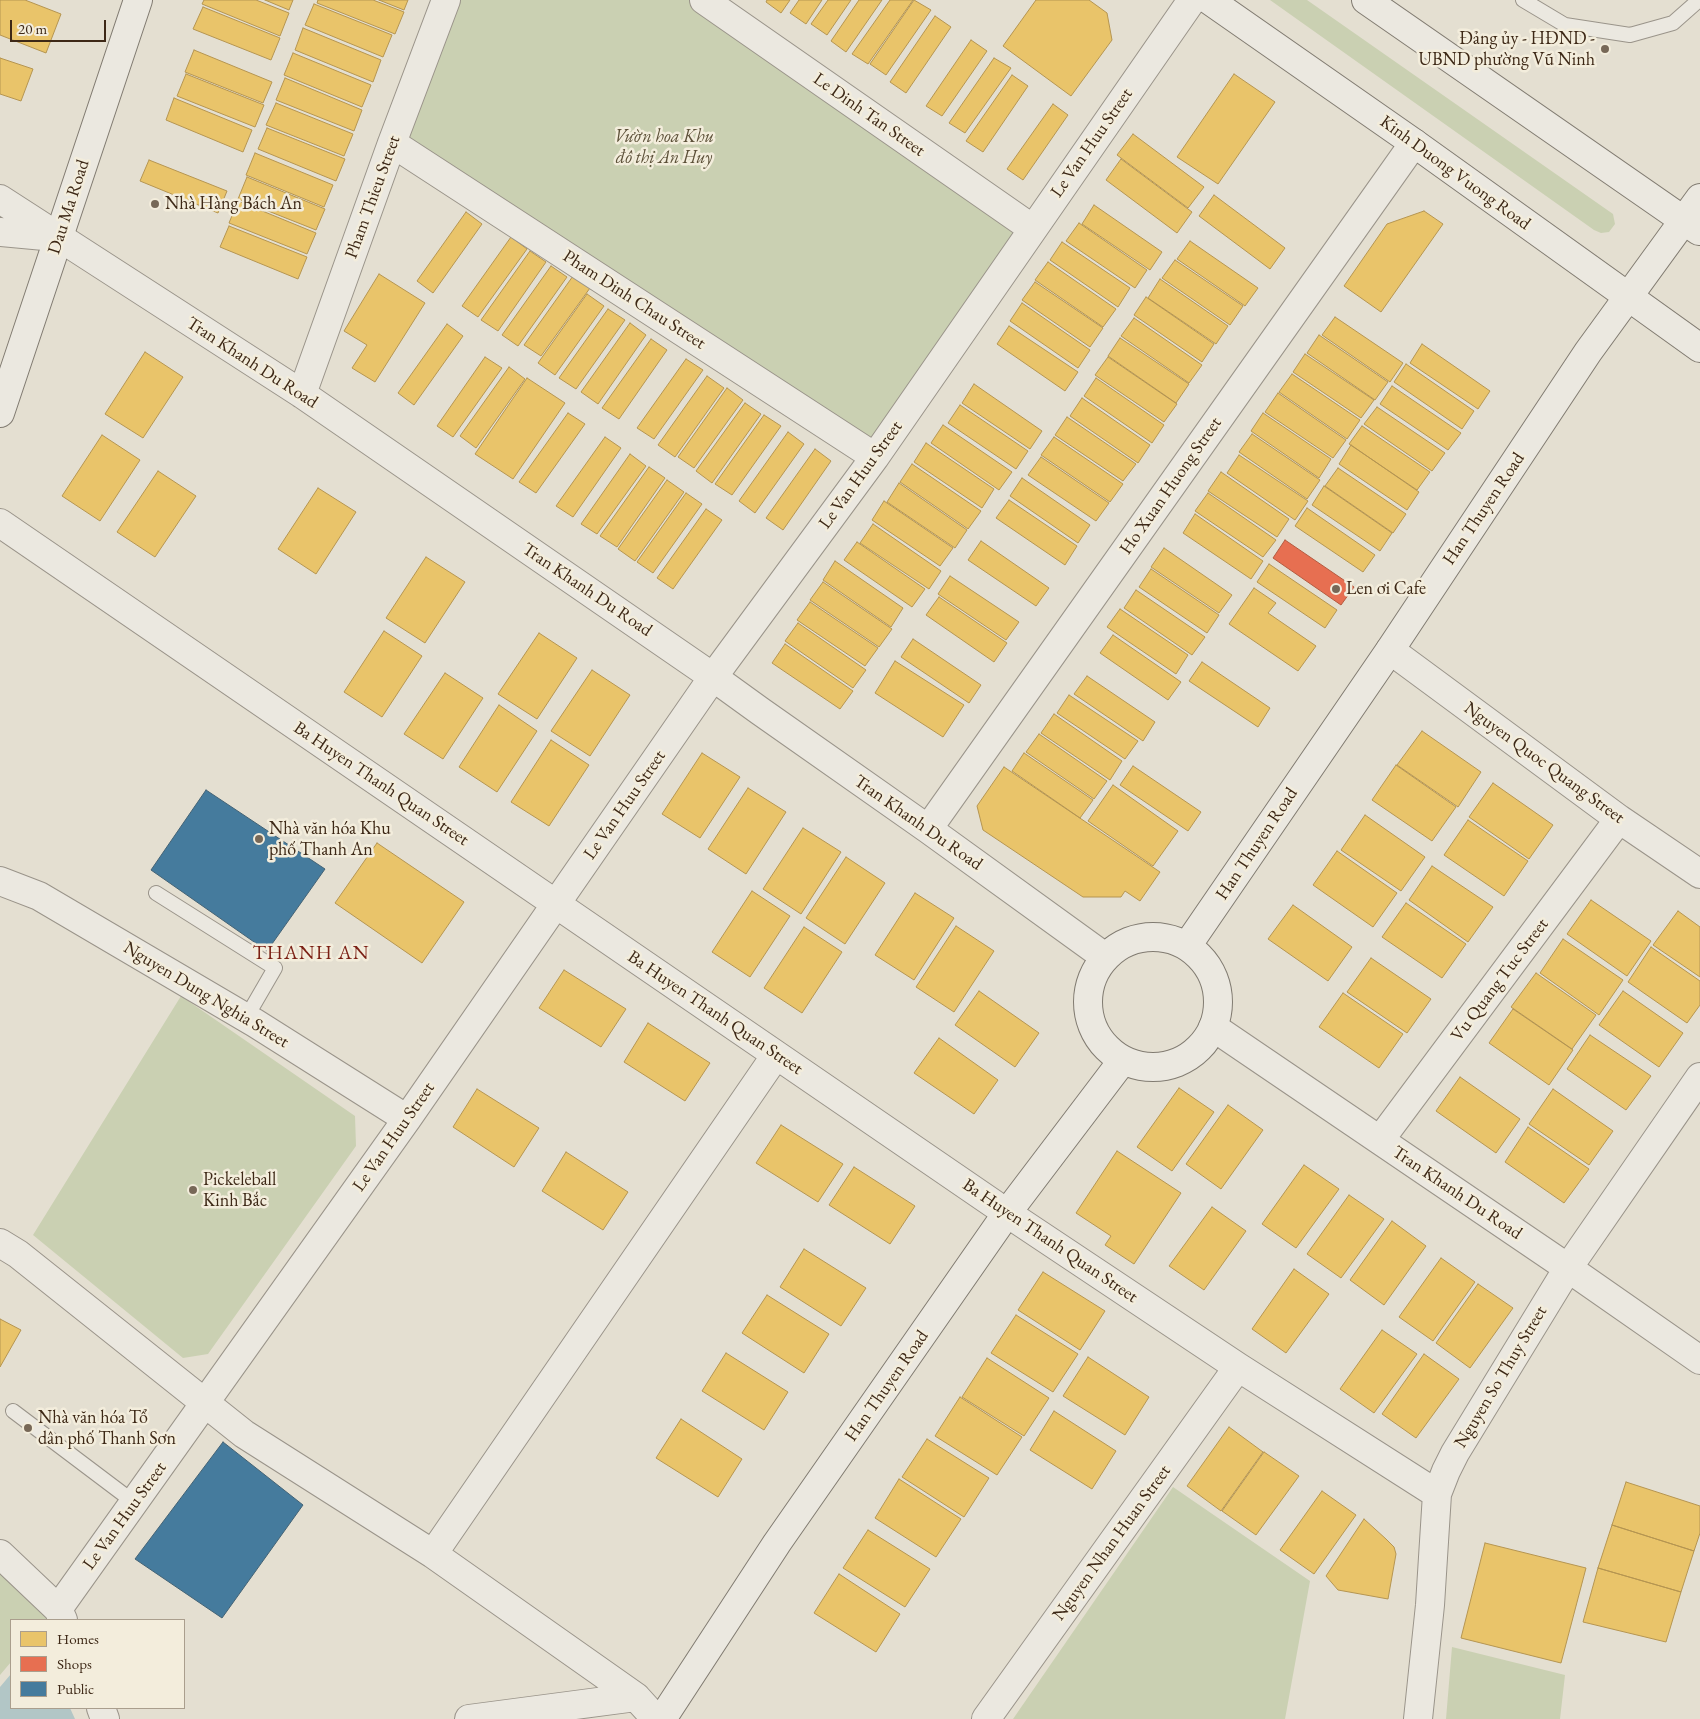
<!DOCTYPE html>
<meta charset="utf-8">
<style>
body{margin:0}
#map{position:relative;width:1700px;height:1719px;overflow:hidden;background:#e4dfd1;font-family:"EB Garamond",serif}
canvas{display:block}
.legend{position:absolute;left:10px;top:1619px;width:175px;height:90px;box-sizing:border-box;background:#f3eddc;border:1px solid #aa9e8d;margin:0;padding:6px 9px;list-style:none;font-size:15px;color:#3d2816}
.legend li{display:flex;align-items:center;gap:10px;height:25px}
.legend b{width:25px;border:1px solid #aa9e8d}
.scale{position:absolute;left:10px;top:20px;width:96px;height:22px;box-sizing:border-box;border:2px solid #3d2816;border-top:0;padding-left:6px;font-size:15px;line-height:18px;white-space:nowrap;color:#3d2816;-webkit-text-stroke:4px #f3eddc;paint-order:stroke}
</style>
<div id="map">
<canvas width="1700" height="1719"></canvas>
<ul class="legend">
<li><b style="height:14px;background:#e9c46a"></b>Homes</li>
<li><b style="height:14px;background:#e76f51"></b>Shops</li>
<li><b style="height:14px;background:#457b9d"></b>Public</li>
</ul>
<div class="scale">20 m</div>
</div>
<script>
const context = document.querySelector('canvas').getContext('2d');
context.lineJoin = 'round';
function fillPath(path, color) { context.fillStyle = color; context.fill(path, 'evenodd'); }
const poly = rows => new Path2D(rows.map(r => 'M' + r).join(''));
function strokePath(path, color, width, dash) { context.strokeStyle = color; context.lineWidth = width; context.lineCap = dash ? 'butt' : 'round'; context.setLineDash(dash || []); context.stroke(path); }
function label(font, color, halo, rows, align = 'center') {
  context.font = font + ' "EB Garamond",serif'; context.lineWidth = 5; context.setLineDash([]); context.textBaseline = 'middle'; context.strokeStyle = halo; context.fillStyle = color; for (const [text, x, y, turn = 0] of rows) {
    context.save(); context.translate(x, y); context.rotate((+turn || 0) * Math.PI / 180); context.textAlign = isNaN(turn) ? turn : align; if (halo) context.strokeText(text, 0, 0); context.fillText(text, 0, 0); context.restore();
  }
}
fillPath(poly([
 [446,0,704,0,1033,229,875,457,392,143],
 [1270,0,1307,0,1613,214,1615,224,1609,232,1601,233,1594,230],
 [181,996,355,1116,356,1146,208,1354,183,1358,33,1235],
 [1173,1487,1310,1581,1285,1719,1013,1719],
 [0,1554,58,1609,49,1620,11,1620,11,1662,0,1675],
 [1452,1647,1565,1675,1560,1719,1446,1719]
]), '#cad0b2');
fillPath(poly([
 [11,1674,11,1708,70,1708,75,1719,0,1719,0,1687]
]), '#b2c6c6');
const homes = poly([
 [0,0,25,0,61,14,46,53,0,35,0,0],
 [204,0,256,0,289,13,280,36,202,4,204,0],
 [265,0,293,0,289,10,265,0],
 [318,0,373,0,404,12,395,34,317,3,318,0],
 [379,0,408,0,404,10,379,0],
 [767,0,790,0,781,13,766,2,767,0],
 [799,0,822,0,806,24,790,13,799,0],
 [828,0,851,0,827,35,811,24,828,0],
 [859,0,882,0,846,52,831,41,859,0],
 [890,0,913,0,868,64,852,54,890,0],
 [914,0,931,10,886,75,870,64,914,0],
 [1036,0,1089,0,1107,13,1112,40,1071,96,1003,46,1036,0],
 [314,4,392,35,383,57,305,25,314,4],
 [203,7,280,38,271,60,193,29,203,7],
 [935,16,951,27,906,93,890,82,935,16],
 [303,28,381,60,373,82,295,50,303,28],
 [971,40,987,51,942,116,926,106,971,40],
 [194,50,272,82,263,103,185,72,194,50],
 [293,53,371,85,362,107,284,75,293,53],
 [0,58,33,69,21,101,0,94,0,58],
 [994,58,1011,68,965,133,949,123,994,58],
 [186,74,264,105,255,127,177,96,186,74],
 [1234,74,1275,102,1218,184,1177,157,1234,74],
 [1012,75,1028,86,983,152,966,141,1012,75],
 [285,78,362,110,354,131,276,100,285,78],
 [174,98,252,130,243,152,166,120,174,98],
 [276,103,353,134,344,156,266,125,276,103],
 [1053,104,1068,115,1023,180,1007,169,1053,104],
 [267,128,345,159,336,181,258,149,267,128],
 [1133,134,1204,187,1188,208,1117,155,1133,134],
 [255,153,333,185,324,207,246,175,255,153],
 [1121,159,1192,212,1177,233,1106,180,1121,159],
 [149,160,227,191,218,213,140,181,149,160],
 [247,177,325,209,316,230,238,199,247,177],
 [1214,195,1285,248,1270,269,1199,216,1214,195],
 [238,201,316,233,307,254,229,223,238,201],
 [1094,205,1162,252,1150,270,1082,224,1094,205],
 [1424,211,1443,224,1381,312,1344,286,1387,224,1424,211],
 [466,212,482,224,433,293,417,281,466,212],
 [1079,223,1147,270,1135,288,1066,241,1079,223],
 [229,226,307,257,298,279,220,247,229,226],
 [511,237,527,249,478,317,462,306,511,237],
 [1190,241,1258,288,1245,306,1177,259,1190,241],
 [1062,242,1130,288,1118,307,1050,260,1062,242],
 [530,251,546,262,498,331,481,320,530,251],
 [1175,260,1243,306,1230,325,1162,278,1175,260],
 [1048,262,1116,309,1103,327,1035,280,1048,262],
 [551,266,567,277,518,346,502,335,551,266],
 [379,274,425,303,375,382,352,368,367,345,344,331,379,274],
 [573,276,590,288,541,356,524,345,573,276],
 [1160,279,1228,326,1216,344,1148,298,1160,279],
 [1035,282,1103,328,1090,347,1022,300,1035,282],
 [587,294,604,306,555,375,538,363,587,294],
 [1146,297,1214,344,1202,362,1134,315,1146,297],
 [1022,303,1090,350,1078,368,1010,321,1022,303],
 [608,309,625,320,576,389,559,378,608,309],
 [1335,317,1403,363,1390,382,1322,335,1335,317],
 [1134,318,1202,365,1189,383,1121,336,1134,318],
 [630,323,646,335,598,404,581,392,630,323],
 [447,324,463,336,414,405,398,393,447,324],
 [1009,326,1078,372,1065,391,997,344,1009,326],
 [1319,335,1388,382,1375,400,1307,353,1319,335],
 [1120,338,1189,384,1176,403,1108,356,1120,338],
 [651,339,667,350,619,419,602,408,651,339],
 [1422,344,1490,391,1478,409,1410,363,1422,344],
 [145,352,183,377,143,438,105,414,145,352],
 [1305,354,1374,400,1361,418,1293,372,1305,354],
 [485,357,502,368,453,437,437,426,485,357],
 [1108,357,1177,404,1164,422,1095,375,1108,357],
 [686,359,703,370,654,439,637,428,686,359],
 [1406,364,1474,411,1462,429,1394,382,1406,364],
 [509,367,525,379,476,448,460,436,509,367],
 [1292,374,1360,420,1347,439,1279,392,1292,374],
 [707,376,724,388,675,457,658,445,707,376],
 [527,378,565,403,513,479,475,454,527,378],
 [1096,378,1164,425,1152,443,1084,396,1096,378],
 [974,384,1042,431,1030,449,962,403,974,384],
 [1392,386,1461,433,1448,450,1380,404,1392,386],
 [727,388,743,400,694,468,678,457,727,388],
 [1278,393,1346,440,1333,458,1265,412,1278,393],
 [1082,398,1150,445,1138,463,1070,416,1082,398],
 [745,403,761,414,712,483,696,471,745,403],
 [960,405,1028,451,1016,469,948,423,960,405],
 [1377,407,1445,453,1432,471,1364,424,1377,407],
 [568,413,585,424,536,493,519,482,568,413],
 [1263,413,1331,459,1319,478,1251,431,1263,413],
 [764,415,781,426,732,495,715,484,764,415],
 [1067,417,1136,464,1123,481,1055,435,1067,417],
 [943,425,1012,472,999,490,931,443,943,425],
 [1362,426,1430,472,1417,490,1349,444,1362,426],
 [788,432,804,444,755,513,739,501,788,432],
 [1252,434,1320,480,1307,499,1239,452,1252,434],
 [102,435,140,460,100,521,62,496,102,435],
 [605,437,621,448,573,517,556,506,605,437],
 [1054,437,1123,484,1110,502,1041,455,1054,437],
 [926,443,994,489,982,508,914,462,926,443],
 [1351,445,1419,492,1407,510,1339,464,1351,445],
 [815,449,831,461,783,530,766,518,815,449],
 [630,454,646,466,597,534,581,524,630,454],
 [1239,455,1308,501,1295,520,1227,473,1239,455],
 [1041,457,1109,503,1096,521,1028,475,1041,457],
 [912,464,981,511,968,529,900,482,912,464],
 [649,467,665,478,617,547,600,536,649,467],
 [1338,468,1406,514,1393,533,1325,486,1338,468],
 [158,471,196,496,155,557,117,532,158,471],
 [1221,472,1289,519,1277,537,1208,491,1221,472],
 [1022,478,1090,525,1078,543,1010,496,1022,478],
 [667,480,684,492,635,561,618,549,667,480],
 [899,483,967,530,955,548,887,502,899,483],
 [1324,486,1392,533,1380,551,1312,505,1324,486],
 [318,488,356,512,316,574,278,549,318,488],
 [686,493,702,504,653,573,637,562,686,493],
 [1208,493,1276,540,1263,557,1195,511,1208,493],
 [1009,500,1077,546,1065,565,996,518,1009,500],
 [884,501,953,548,940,566,872,520,884,501],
 [1307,508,1375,555,1363,572,1295,526,1307,508],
 [706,509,722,520,673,589,657,578,706,509],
 [1195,514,1263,561,1251,579,1183,533,1195,514],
 [873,524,941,571,929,589,860,543,873,524],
 [981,541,1049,588,1036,606,968,560,981,541],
 [857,542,925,589,912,607,844,560,857,542],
 [1164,548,1232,595,1219,613,1151,567,1164,548],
 [426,557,465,582,425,643,386,618,426,557],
 [835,561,903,608,891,627,823,580,835,561],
 [1269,564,1337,610,1325,628,1257,582,1269,564],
 [1151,569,1219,615,1207,633,1139,587,1151,569],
 [950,576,1019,622,1006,640,938,594,950,576],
 [823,582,892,629,879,647,810,600,823,582],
 [1254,588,1276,603,1268,613,1316,646,1298,671,1229,624,1254,588],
 [1136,590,1205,637,1192,655,1124,608,1136,590],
 [939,597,1007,643,994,662,926,615,939,597],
 [810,602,878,648,865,666,797,620,810,602],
 [1120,609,1188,655,1176,674,1107,627,1120,609],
 [798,623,866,670,853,688,785,641,798,623],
 [384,631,422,656,382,717,344,692,384,631],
 [539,633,577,658,537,719,498,694,539,633],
 [1113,635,1181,682,1168,700,1100,653,1113,635],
 [913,639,981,685,969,703,901,657,913,639],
 [785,644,853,691,840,709,772,663,785,644],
 [895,661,964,705,943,737,875,693,895,661],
 [1202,662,1270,708,1258,727,1189,681,1202,662],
 [592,670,630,695,590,756,551,731,592,670],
 [445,673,483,698,443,759,404,734,445,673],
 [1087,676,1155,722,1143,741,1074,694,1087,676],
 [1069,695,1138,741,1125,759,1057,713,1069,695],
 [499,705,537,731,497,792,459,767,499,705],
 [1054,714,1122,761,1110,780,1041,733,1054,714],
 [1422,731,1481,772,1458,807,1397,765,1422,731],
 [1039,734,1107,781,1094,799,1026,752,1039,734],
 [551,740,589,765,549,826,511,802,551,740],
 [702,753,740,777,700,838,662,814,702,753],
 [1024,753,1093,800,1080,818,1012,771,1024,753],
 [1396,765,1456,807,1432,841,1372,800,1396,765],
 [1133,766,1201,812,1188,831,1120,785,1133,766],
 [1004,767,1160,872,1140,901,1125,891,1121,897,1083,897,983,830,977,806,1004,767],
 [1493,783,1553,825,1529,859,1469,817,1493,783],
 [1113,785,1178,831,1153,866,1088,821,1113,785],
 [748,788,786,812,746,874,708,849,748,788],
 [1365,815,1425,857,1401,891,1341,850,1365,815],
 [1468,820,1528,861,1504,896,1444,855,1468,820],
 [803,828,841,852,801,914,763,889,803,828],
 [377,843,464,902,422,963,335,903,377,843],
 [1337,851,1397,893,1373,927,1313,885,1337,851],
 [846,857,885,883,845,944,806,918,846,857],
 [1432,866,1493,907,1468,942,1409,900,1432,866],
 [752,891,790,916,750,977,712,952,752,891],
 [915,893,954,918,914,980,875,955,915,893],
 [1591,900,1651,941,1627,976,1567,934,1591,900],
 [1406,903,1466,944,1442,978,1382,937,1406,903],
 [1293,905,1352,947,1328,981,1268,939,1293,905],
 [1678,911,1700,927,1700,977,1653,945,1678,911],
 [956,926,994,951,954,1012,916,987,956,926],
 [804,927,842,952,802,1013,764,988,804,927],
 [1563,939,1623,980,1599,1015,1540,973,1563,939],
 [1651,947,1700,981,1700,1005,1687,1023,1628,982,1651,947],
 [1371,958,1431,999,1407,1033,1347,992,1371,958],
 [564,970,626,1009,601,1047,539,1008,564,970],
 [1536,973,1596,1015,1572,1049,1511,1007,1536,973],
 [979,991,1039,1033,1015,1067,955,1025,979,991],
 [1623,991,1683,1033,1659,1067,1599,1025,1623,991],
 [1343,993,1403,1034,1379,1068,1319,1027,1343,993],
 [1513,1009,1573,1050,1549,1085,1489,1043,1513,1009],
 [648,1023,710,1063,685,1101,624,1062,648,1023],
 [1590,1035,1651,1076,1626,1110,1567,1069,1590,1035],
 [939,1038,998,1080,974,1114,914,1073,939,1038],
 [1460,1077,1520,1119,1496,1153,1436,1111,1460,1077],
 [1179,1088,1214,1112,1172,1171,1137,1147,1179,1088],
 [477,1089,539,1128,514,1167,453,1127,477,1089],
 [1553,1089,1613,1131,1589,1165,1529,1124,1553,1089],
 [1228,1105,1263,1130,1221,1189,1186,1164,1228,1105],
 [781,1125,843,1164,818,1202,756,1163,781,1125],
 [1528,1127,1589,1169,1564,1203,1505,1162,1528,1127],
 [1117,1151,1181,1193,1134,1264,1105,1245,1111,1236,1076,1213,1117,1151],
 [566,1152,628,1192,603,1230,542,1191,566,1152],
 [1304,1165,1339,1189,1296,1248,1262,1224,1304,1165],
 [854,1167,915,1206,890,1244,829,1205,854,1167],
 [1349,1195,1384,1219,1341,1278,1307,1254,1349,1195],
 [1212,1207,1246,1231,1204,1290,1169,1266,1212,1207],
 [1392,1221,1426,1246,1384,1305,1350,1280,1392,1221],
 [804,1249,866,1288,841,1326,780,1287,804,1249],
 [1441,1258,1475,1282,1433,1341,1399,1317,1441,1258],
 [1294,1269,1329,1294,1286,1353,1252,1329,1294,1269],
 [1043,1272,1105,1311,1080,1350,1018,1310,1043,1272],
 [1478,1284,1513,1308,1470,1368,1436,1343,1478,1284],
 [767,1295,829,1334,804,1373,742,1333,767,1295],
 [1016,1315,1078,1354,1053,1392,991,1353,1016,1315],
 [0,1319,21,1330,0,1367,0,1319],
 [1382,1330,1417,1354,1374,1413,1340,1389,1382,1330],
 [726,1353,788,1392,764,1430,702,1391,726,1353],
 [1424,1354,1459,1379,1416,1438,1382,1414,1424,1354],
 [1088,1357,1149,1397,1125,1435,1063,1396,1088,1357],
 [987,1358,1049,1398,1024,1436,962,1397,987,1358],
 [960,1397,1022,1437,997,1475,935,1436,960,1397],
 [1054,1411,1116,1451,1092,1489,1030,1450,1054,1411],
 [681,1419,742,1459,718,1497,656,1458,681,1419],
 [1229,1427,1263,1452,1221,1511,1187,1486,1229,1427],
 [927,1439,989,1478,964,1517,902,1477,927,1439],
 [1264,1452,1299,1476,1256,1535,1222,1511,1264,1452],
 [899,1479,961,1519,936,1557,875,1518,899,1479],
 [1626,1482,1700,1506,1700,1533,1694,1551,1612,1525,1626,1482],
 [1322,1491,1356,1515,1314,1574,1280,1550,1322,1491],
 [1364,1519,1386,1539,1394,1547,1396,1554,1388,1599,1338,1590,1326,1576,1364,1519],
 [1612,1525,1694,1551,1681,1592,1598,1568,1612,1525],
 [868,1530,930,1569,905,1607,843,1568,868,1530],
 [1485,1543,1586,1568,1561,1663,1461,1638,1485,1543],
 [1598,1568,1681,1592,1666,1642,1583,1622,1598,1568],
 [839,1574,900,1614,876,1652,814,1613,839,1574]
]);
fillPath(homes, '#e9c46a');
strokePath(homes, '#b59551', 1);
const shops = poly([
 [1285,540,1354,587,1341,605,1273,558,1285,540]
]);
fillPath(shops, '#e76f51');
strokePath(shops, '#b45a3f', 1);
const public = poly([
 [206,790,325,869,267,951,151,870,206,790],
 [223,1442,303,1505,222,1618,135,1559,223,1442]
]);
fillPath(public, '#457b9d');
strokePath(public, '#436274', 1);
const lane = poly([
 [1523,0,1565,25,1630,35,1673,23,1699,0],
 [156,893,275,968,246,1018],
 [13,1411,135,1503]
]);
const street = poly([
 [704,0,1033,229],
 [392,143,875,457],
 [0,199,302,394,713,677,760,711,928,829,1105,957],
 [0,232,55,237],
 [302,394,392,143,446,0],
 [0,523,1007,1213,1238,1367,1437,1494],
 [1390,650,1619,819,1700,874],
 [928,829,1414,143],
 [0,881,39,896,255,1023,407,1119],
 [1213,1027,1568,1268,1700,1360],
 [1380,1140,1619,819],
 [0,1243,18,1254,244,1434,433,1554,636,1697,656,1719],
 [0,1554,58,1609,63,1620],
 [433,1554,776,1055],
 [58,1609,407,1119,713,677,875,457,1192,0],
 [101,1708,105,1719],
 [469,1719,636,1697],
 [986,1719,1238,1367],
 [1418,1719,1430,1605,1437,1494,1446,1471,1455,1453,1568,1268,1700,1077]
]);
const secondary = poly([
 [1209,0,1414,143,1700,348],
 [1366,0,1699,231],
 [0,413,138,0],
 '1088 1002a65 65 0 1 1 130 0a65 65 0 1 1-130 0Z',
 [1187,946,1390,650,1588,352,1700,198],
 [662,1719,777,1543,1007,1213,1123,1060]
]);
strokePath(lane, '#9a948a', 16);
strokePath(street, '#9a948a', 30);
strokePath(secondary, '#817b71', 30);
strokePath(lane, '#ebe8e0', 14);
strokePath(street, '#ebe8e0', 28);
strokePath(secondary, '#ebe8e0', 28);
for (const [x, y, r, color] of [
 [1605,49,5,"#776857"],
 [155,204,5,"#776857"],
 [1336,589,5,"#776857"],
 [259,839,5,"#776857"],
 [193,1190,5,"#776857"],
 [28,1428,5,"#776857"]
]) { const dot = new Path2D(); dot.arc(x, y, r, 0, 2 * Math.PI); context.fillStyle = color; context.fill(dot); strokePath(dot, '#f3eddc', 2); }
label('18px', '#3d2816', '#f3eddc', [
 ["Đảng ủy - HĐND -",1595,39,"right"],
 ["UBND phường Vũ Ninh",1595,60,"right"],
 ["Nhà Hàng Bách An",165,204],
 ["Len ơi Cafe",1346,589],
 ["Nhà văn hóa Khu",269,829],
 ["phố Thanh An",269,850],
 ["Pickeleball",203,1180],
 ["Kinh Bắc",203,1201],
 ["Nhà văn hóa Tổ",38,1418],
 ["dân phố Thanh Sơn",38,1439]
], 'left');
label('18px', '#3d2816', '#f3eddc', [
 ["Le Dinh Tan Street",869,115,35],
 ["Le Van Huu Street",1092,143,-55],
 ["Kinh Duong Vuong Road",1455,173,36],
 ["Pham Thieu Street",373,197,-70],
 ["Dau Ma Road",69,207,-72],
 ["Pham Dinh Chau Street",634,300,33],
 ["Tran Khanh Du Road",252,363,33],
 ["Le Van Huu Street",861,475,-54],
 ["Ho Xuan Huong Street",1171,486,-55],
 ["Han Thuyen Road",1484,509,-56],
 ["Tran Khanh Du Road",587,590,34],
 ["Nguyen Quoc Quang Street",1544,763,36],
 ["Ba Huyen Thanh Quan Street",381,784,34],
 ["Le Van Huu Street",625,805,-55],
 ["Tran Khanh Du Road",918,823,35],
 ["Han Thuyen Road",1257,844,-56],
 ["Vu Quang Tuc Street",1500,980,-53],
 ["Nguyen Dung Nghia Street",206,995,31],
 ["Ba Huyen Thanh Quan Street",715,1013,34],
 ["Le Van Huu Street",394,1137,-55],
 ["Tran Khanh Du Road",1457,1193,34],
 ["Ba Huyen Thanh Quan Street",1050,1241,34],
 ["Nguyen So Thuy Street",1501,1377,-59],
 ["Han Thuyen Road",887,1386,-55],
 ["Le Van Huu Street",125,1516,-54],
 ["Nguyen Nhan Huan Street",1112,1543,-54]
]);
label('italic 18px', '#5b4f37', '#f3eddc', [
 ["Vườn hoa Khu",664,137],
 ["đô thị An Huy",664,158]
]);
context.letterSpacing = '1px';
label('20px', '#7a1f14', '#f3eddc', [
 ["THANH AN",311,954]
]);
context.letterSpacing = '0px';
</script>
